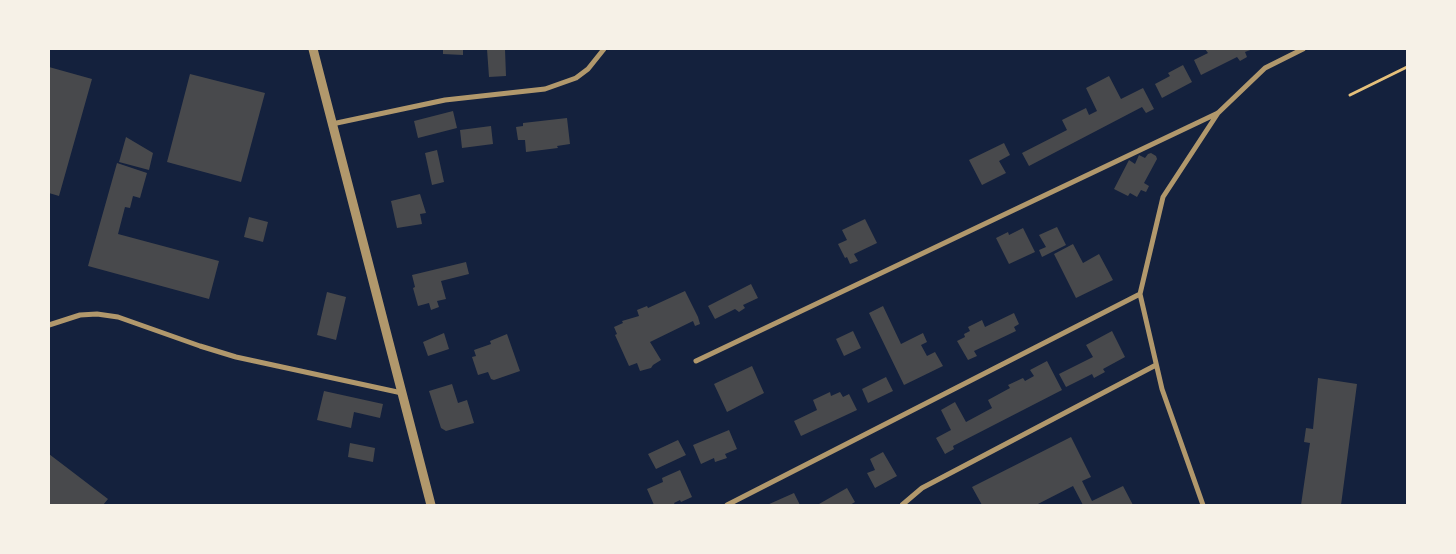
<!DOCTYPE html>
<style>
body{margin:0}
#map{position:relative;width:1456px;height:554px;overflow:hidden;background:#14213d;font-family:"Roboto Condensed",sans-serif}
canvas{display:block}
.frame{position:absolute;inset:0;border:50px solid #f6f1e7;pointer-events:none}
</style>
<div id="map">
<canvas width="1456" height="554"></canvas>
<div class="frame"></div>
</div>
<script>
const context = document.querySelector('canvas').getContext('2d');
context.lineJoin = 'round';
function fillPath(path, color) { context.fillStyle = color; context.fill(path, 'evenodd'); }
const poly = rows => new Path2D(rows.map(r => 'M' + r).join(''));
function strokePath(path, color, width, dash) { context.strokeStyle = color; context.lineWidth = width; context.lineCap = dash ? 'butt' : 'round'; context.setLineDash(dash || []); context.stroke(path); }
fillPath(poly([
 [443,49,463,49,463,55,443,54],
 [487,49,505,49,506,76,489,77],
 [1205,49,1253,49,1245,52,1247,57,1240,61,1237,57,1201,75,1194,60,1208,53],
 [1183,65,1192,82,1162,98,1155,84,1170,76,1168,73],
 [49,67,92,79,59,196,49,193],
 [190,74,265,93,241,182,167,162],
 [1109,76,1121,99,1143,88,1154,109,1146,113,1142,107,1029,166,1022,153,1067,130,1062,120,1086,108,1089,115,1097,111,1086,88],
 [453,111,457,128,418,138,414,121],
 [567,118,570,144,557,146,558,148,526,152,525,140,518,140,516,127,523,126,523,123],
 [491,126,493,144,462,148,460,130],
 [126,137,153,153,149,170,119,162],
 [1004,143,1010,155,999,161,1006,173,982,185,969,160],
 [437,150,444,182,432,185,425,153],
 [1151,153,1156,156,1157,159,1144,183,1149,186,1146,192,1141,190,1137,197,1130,193,1128,196,1114,189,1129,160,1135,164,1139,155,1145,158,1148,154],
 [117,163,147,173,140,198,133,196,130,208,125,207,118,234,219,261,209,299,88,266],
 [420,194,426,213,420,214,422,224,397,228,391,201],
 [249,217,268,222,263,242,244,237],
 [865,219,877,243,854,254,858,261,850,264,847,257,845,258,838,244,847,240,842,230],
 [1057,227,1066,245,1042,257,1039,250,1046,247,1039,235],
 [1023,228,1035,252,1009,264,996,238,1008,232,1009,235],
 [1073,244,1083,263,1099,254,1113,280,1076,298,1054,254],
 [466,262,469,274,441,281,446,299,437,301,439,307,431,310,429,303,418,306,413,288,415,287,412,275],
 [751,284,758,298,743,305,745,308,739,312,735,309,715,319,708,306],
 [685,291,698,317,700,324,695,326,693,321,650,342,661,360,653,365,651,368,640,371,637,363,629,366,615,335,617,334,614,327,623,323,622,321,639,316,637,310,647,306,648,308],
 [327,292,346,297,336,340,317,335],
 [883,306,901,344,923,333,927,342,921,345,927,356,935,352,943,366,904,385,869,313],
 [1014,313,1019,324,1014,327,1016,331,974,351,977,356,968,360,957,341,965,337,964,334,970,331,968,327,982,320,985,327],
 [853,331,861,348,844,356,836,339],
 [1112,331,1125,357,1103,369,1105,372,1094,378,1092,374,1066,387,1059,374,1093,357,1086,345],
 [444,333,449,349,428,356,423,342],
 [507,334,520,371,494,380,491,379,488,372,478,375,472,357,476,356,474,350,491,344,490,341],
 [1047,361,1062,390,953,446,954,449,945,454,936,438,951,430,941,410,955,402,966,422,992,408,988,400,1010,388,1008,385,1023,378,1025,381,1034,376,1030,370],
 [752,366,764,393,727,412,714,384],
 [886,377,893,391,868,403,862,389],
 [1318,378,1357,384,1341,505,1301,505,1310,443,1304,442,1306,428,1313,429],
 [452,384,458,403,467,400,474,423,446,431,441,428,429,391],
 [324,391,383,404,380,418,354,412,351,428,317,420],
 [830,392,831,396,840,392,843,397,849,394,857,410,801,436,794,421,817,410,813,400],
 [729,430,737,449,725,454,727,458,715,462,714,458,701,464,693,445],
 [1071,437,1091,477,1082,481,1092,501,1123,486,1133,505,1083,505,1073,486,1036,505,982,505,972,487],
 [678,440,686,455,656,469,648,454],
 [350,443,375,448,373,462,348,457],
 [883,452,897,476,875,488,867,473,875,470,870,459],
 [49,454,108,499,103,505,49,505],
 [680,470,692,497,681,502,680,500,674,503,675,505,654,505,647,489,663,482,662,478],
 [847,488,855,502,850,505,819,505,819,504],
 [794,493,800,505,767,505]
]), '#48494c');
strokePath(poly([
 [1350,95,1407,67]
]), '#e5c07b', 3);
strokePath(poly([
 [332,124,445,100,545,89,576,78,588,69,604,49],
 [49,325,80,315,97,314,118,317,200,346,236,357,402,393],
 [696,361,1218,113,1265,68,1303,49],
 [727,505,1140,294],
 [902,505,922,488,1156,365],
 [1203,505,1162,389,1140,294,1163,197,1218,113]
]), '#b1986c', 5);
strokePath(poly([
 [313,49,431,505]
]), '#b1986c', 9);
</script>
